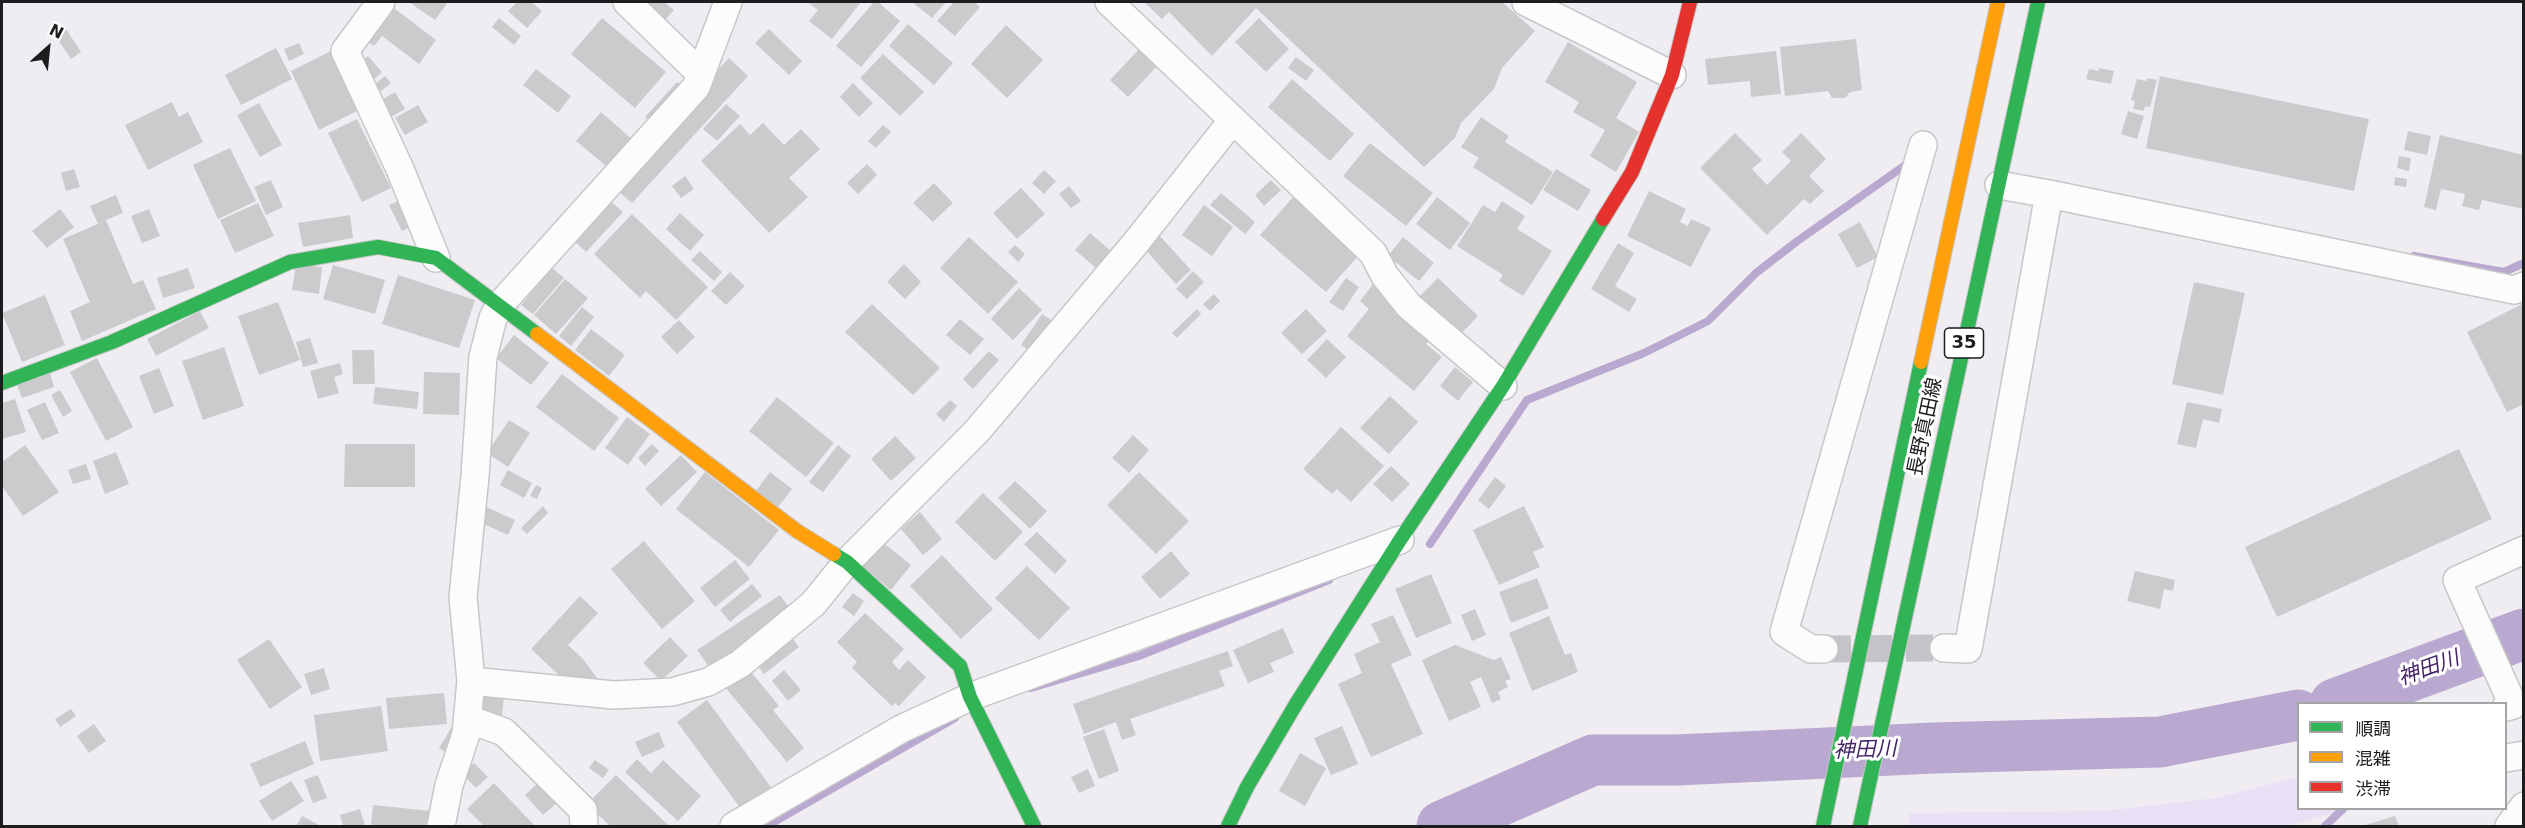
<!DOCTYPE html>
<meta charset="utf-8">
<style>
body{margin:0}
#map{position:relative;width:2525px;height:828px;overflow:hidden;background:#efedf1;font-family:"DejaVu Sans","Noto Sans JP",sans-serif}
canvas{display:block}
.frame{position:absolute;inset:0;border:3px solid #1d1c1f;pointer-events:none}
.legend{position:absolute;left:2297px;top:702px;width:210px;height:108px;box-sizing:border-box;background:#fff;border:2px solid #a5a4a5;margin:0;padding:8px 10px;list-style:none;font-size:18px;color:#1d1c1f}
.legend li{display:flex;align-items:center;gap:12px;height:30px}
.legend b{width:30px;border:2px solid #a5a4a5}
.north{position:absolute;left:18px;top:18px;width:60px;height:60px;-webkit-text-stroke:4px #fff;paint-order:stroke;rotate:27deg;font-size:16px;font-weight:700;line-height:24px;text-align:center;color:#1d1c1f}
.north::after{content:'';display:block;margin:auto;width:21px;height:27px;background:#1d1c1f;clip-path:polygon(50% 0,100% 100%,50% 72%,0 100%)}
</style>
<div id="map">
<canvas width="2525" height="828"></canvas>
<div class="frame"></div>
<ul class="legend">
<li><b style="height:8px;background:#30b455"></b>順調</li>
<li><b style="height:8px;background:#ff9f0a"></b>混雑</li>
<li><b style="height:8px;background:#e5322d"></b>渋滞</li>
</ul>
<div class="north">N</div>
</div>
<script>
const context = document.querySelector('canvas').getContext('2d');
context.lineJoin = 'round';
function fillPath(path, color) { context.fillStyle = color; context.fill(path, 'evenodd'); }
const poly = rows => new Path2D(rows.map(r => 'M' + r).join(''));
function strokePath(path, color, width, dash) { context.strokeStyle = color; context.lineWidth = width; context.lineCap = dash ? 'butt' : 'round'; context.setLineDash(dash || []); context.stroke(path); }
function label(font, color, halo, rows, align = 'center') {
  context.font = font + ' "DejaVu Sans","Noto Sans JP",sans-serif'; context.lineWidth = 6; context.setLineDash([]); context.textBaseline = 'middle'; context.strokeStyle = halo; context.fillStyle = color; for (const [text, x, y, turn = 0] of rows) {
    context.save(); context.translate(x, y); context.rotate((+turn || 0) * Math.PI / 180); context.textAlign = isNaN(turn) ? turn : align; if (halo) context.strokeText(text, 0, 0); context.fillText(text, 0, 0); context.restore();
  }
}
fillPath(poly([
 [2298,777,2298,808,2347,809,2287,826,1909,826,1910,813,2103,811,2216,798]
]), '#e9e0f5');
strokePath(poly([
 [2414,256,2504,272,2524,263],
 [1430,544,1527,400,1644,353,1708,321,1756,273,1796,242,1904,166],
 [1031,688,1139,656,1329,580],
 [767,826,955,718],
 [2325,826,2344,808]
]), '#b9a8cf', 8);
strokePath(poly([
 [2335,704,2524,634],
 [1442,826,1593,760,1677,760,1934,748,2160,742,2298,715]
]), '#b9a8cf', 51);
fillPath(poly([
 [409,2,448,2,435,20],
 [517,2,531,2,542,11,527,28,508,11],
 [630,2,664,2,674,10,659,27],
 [807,2,861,2,832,39,809,21,818,10],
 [874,2,878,2,900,21,861,67,836,46],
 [912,2,946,2,932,18],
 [954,2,974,2,980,7,955,36,937,21],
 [1144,2,1502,2,1535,31,1502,68,1494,89,1461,123,1455,138,1424,167,1256,8,1212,56,1169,12,1162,19],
 [390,5,436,40,419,64,382,36,374,46,364,39],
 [499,18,521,36,514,45,492,27],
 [602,18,666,72,635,108,571,54],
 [1259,18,1289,49,1266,72,1235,42],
 [908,24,953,63,934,85,889,46],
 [1006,25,1043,60,1007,98,971,64],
 [66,29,81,52,71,59,55,35],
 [769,29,802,61,789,75,755,43],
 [1856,39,1862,90,1850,92,1845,98,1832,98,1828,91,1785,96,1780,47],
 [1568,42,1637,82,1616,118,1639,132,1616,172,1590,156,1605,130,1573,112,1579,102,1545,82],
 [299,43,304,54,289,61,284,49],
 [1143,45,1161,62,1128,97,1110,80],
 [276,48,292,79,241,105,225,75],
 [331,51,359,110,319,130,291,71],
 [1776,51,1781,94,1751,97,1750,81,1708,85,1705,59],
 [883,54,924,92,900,116,860,78],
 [368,56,382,72,373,80,359,64],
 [1296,57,1314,70,1306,81,1288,68],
 [729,58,748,76,632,203,612,186],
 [2099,68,2114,71,2111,84,2086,79,2089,69,2099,71],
 [536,69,571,96,558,113,523,85],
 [385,76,391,83,381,91,375,84],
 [2160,76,2369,119,2354,191,2146,148],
 [2147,78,2157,80,2150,107,2145,106,2144,111,2133,109,2135,101,2131,100,2137,79,2146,81],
 [1292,79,1354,134,1330,161,1268,107],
 [677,82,687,91,655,125,645,117],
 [853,83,873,103,859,117,840,97],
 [395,92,405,109,389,118,380,101],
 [172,102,179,117,188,112,203,142,148,170,125,125],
 [259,103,282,145,260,157,237,115],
 [726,104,740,116,717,141,703,129],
 [418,105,428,122,405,135,395,118],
 [2128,111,2144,116,2137,139,2121,134],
 [601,112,634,141,610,169,576,141],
 [1481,117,1509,136,1505,142,1553,172,1532,205,1473,167,1479,158,1461,147],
 [357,119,391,188,362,202,328,133],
 [763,123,784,145,801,129,820,149,789,178,808,197,769,233,701,161,740,124,750,135],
 [883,125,891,132,876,148,868,141],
 [2408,131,2431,136,2427,155,2404,150],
 [1735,133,1762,160,1752,169,1767,185,1791,161,1782,152,1801,133,1826,159,1809,176,1824,191,1810,204,1804,199,1767,235,1700,168],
 [2440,135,2524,155,2524,209,2482,200,2479,210,2462,206,2465,194,2441,189,2436,210,2424,207],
 [1370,143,1433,193,1406,226,1343,176],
 [230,148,256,201,218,219,193,165],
 [2399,156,2411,158,2409,171,2397,168],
 [867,164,877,175,858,194,847,183],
 [74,169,80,187,66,191,61,173],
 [1556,169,1591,190,1578,211,1543,190],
 [1044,170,1056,181,1044,194,1032,183],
 [685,176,694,189,681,198,672,186],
 [2395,177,2407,179,2406,187,2394,185],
 [271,180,283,207,266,215,254,187],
 [1271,180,1281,190,1264,206,1255,195],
 [934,183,953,203,933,222,913,203],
 [1069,186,1081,201,1071,208,1059,194],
 [1021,188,1045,214,1017,239,993,213],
 [1649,191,1686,209,1680,222,1688,226,1691,219,1711,228,1691,267,1627,236],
 [1221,193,1255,222,1245,234,1210,205],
 [116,195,123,213,106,220,133,284,143,280,156,309,82,341,70,311,90,302,63,239,98,224,90,206],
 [606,197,623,212,586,252,569,236],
 [1293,197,1359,255,1326,292,1260,235],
 [1437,197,1470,223,1450,250,1416,224],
 [398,201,412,226,402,231,389,205],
 [1502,201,1525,216,1517,229,1552,251,1523,296,1499,281,1503,275,1457,246,1483,205,1495,212],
 [258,203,274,236,235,253,220,220],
 [1204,205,1233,227,1212,256,1182,235],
 [60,209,74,227,47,248,32,231],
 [149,209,160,236,142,243,131,216],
 [680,213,704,235,690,251,666,229],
 [632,214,708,287,676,320,646,291,640,298,594,254],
 [350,215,353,238,303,247,298,223],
 [1860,222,1878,257,1857,268,1838,234],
 [1090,233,1111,251,1096,268,1075,250],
 [1158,234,1191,270,1176,284,1143,247],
 [969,237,1018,282,988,314,940,268],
 [1403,237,1434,263,1419,281,1388,256],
 [1618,243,1634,253,1615,286,1637,299,1629,312,1591,289],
 [1015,245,1025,254,1018,262,1008,252],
 [700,251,722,272,714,281,691,260],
 [296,264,322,267,319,294,292,290],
 [904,264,921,282,905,299,887,282],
 [333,265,385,280,375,314,323,299],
 [188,268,195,288,163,298,157,278],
 [552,268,564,278,533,314,521,305],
 [1193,271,1204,282,1187,299,1176,289],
 [730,272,745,286,726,305,711,291],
 [398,275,475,300,459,348,382,324],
 [1346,278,1359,287,1343,311,1329,302],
 [1438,278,1478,316,1457,338,1416,300],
 [565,279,588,298,556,334,534,315],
 [2194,282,2245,293,2223,395,2172,384],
 [1374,283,1401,306,1395,313,1429,341,1426,344,1442,357,1414,391,1347,336,1369,309,1360,301],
 [1019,288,1042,310,1013,340,991,319],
 [1214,294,1220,301,1210,311,1203,304],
 [45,295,65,345,22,362,2,313],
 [278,302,300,360,259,375,238,316],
 [2524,303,2524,404,2507,412,2467,332],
 [872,304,940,368,913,395,845,332],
 [582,307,594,317,571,346,559,336],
 [1197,309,1201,314,1177,338,1172,333],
 [1306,309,1327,331,1302,354,1281,333],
 [200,311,209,328,156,356,147,339],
 [1042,314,1059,325,1037,356,1021,345],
 [960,319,984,339,970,355,946,335],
 [679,320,695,337,677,354,661,337],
 [591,329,625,355,609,376,575,350],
 [514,335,549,363,531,385,496,358],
 [310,338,318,363,303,367,296,342],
 [1327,339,1346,357,1326,378,1307,360],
 [224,347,244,406,203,420,182,361],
 [352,350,374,350,375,384,353,384],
 [989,351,999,360,973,389,963,379],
 [97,358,133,427,106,441,70,372],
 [340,363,343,374,334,377,339,393,318,399,310,371],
 [1455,367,1473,382,1458,401,1440,386],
 [159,368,174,406,154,414,139,376],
 [424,372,460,373,459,415,423,414],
 [50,373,54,387,22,398,17,384],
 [562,374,619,418,594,451,536,407],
 [375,387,419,392,417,409,373,404],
 [60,390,72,411,63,417,51,395],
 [1390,396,1418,422,1389,454,1360,428],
 [777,397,834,443,806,477,749,431],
 [15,399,26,432,2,439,2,403],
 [950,400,957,406,944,422,936,414],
 [45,402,59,433,42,440,27,410],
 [2187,402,2222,409,2219,423,2203,419,2196,448,2177,444],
 [627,417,650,434,628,465,605,448],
 [509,420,530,433,508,467,487,453],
 [1341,427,1384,466,1351,502,1337,489,1332,494,1303,469],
 [1133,435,1149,450,1129,473,1112,458],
 [895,436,916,458,891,481,871,459],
 [345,444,415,444,415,487,344,487],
 [652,444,659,451,645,466,638,458],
 [25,445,59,492,23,516,2,486,2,462],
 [838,445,851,456,823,492,809,482],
 [2459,449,2492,519,2277,617,2245,547],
 [116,452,129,484,105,494,93,461],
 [681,455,697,472,661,506,645,489],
 [86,464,91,479,73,484,68,470],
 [1391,466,1410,484,1392,502,1373,484],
 [508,470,532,483,524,498,500,485],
 [705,472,779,530,749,567,676,509],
 [770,472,792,489,778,507,756,491],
 [1139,472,1189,521,1156,554,1107,505],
 [1495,477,1506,486,1489,509,1478,500],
 [1015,481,1047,511,1030,529,998,498],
 [536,485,542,488,537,499,530,496],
 [983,493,1023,532,995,561,955,522],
 [484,506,515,520,508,535,477,521],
 [543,506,548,513,527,534,521,528],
 [1524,506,1544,547,1533,552,1540,567,1499,585,1473,530],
 [920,512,942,539,923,555,901,529],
 [1037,532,1067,561,1055,574,1024,544],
 [644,541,695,601,662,629,611,569],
 [881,541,911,565,891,590,860,565],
 [1171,551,1190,574,1160,599,1141,577],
 [942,555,993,609,961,639,910,586],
 [735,560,750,579,715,607,700,588],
 [1027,566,1070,608,1039,640,995,598],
 [2135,571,2175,580,2173,591,2164,589,2160,609,2127,601],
 [1431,574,1452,623,1416,638,1395,589],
 [1537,578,1549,608,1511,623,1499,592],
 [752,584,762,596,730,622,720,610],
 [853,593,864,601,854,616,842,607],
 [780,595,792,612,709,667,697,650],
 [580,596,598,613,568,645,583,659,600,682,564,680,531,649],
 [1475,609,1486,635,1472,641,1461,615],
 [865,613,904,649,892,662,899,670,908,660,926,677,899,706,895,703,892,706,852,668,857,662,837,642],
 [1393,615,1412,655,1391,664,1423,734,1371,757,1338,684,1362,673,1354,654,1380,642,1371,624],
 [1549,616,1565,655,1571,653,1578,672,1532,691,1509,633],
 [1283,628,1294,653,1270,663,1274,672,1248,683,1233,650],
 [788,633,799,647,764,674,753,660],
 [670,637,688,656,661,681,643,663],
 [269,639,302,687,270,709,237,660],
 [1455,645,1494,660,1501,657,1511,679,1505,681,1508,687,1498,692,1501,699,1492,703,1481,677,1470,682,1481,707,1449,721,1422,660],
 [1228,651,1233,666,1219,671,1225,686,1130,719,1136,735,1122,740,1116,722,1084,734,1073,704],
 [747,667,779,706,773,710,804,748,787,762,724,686],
 [324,668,330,689,311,695,304,674],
 [784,670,801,690,788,701,772,681],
 [444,693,447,724,389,729,386,698],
 [481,693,504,695,502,716,479,713],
 [707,700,771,787,741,809,677,722],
 [381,706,388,751,320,761,314,715],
 [71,709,76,716,60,727,55,719],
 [94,724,106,741,89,753,77,736],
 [1342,726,1358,764,1331,775,1314,738],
 [451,728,461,734,449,755,439,748],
 [1104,729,1119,771,1099,779,1083,737],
 [659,732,665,747,642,757,635,742],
 [305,741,314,764,260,787,250,764],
 [1300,753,1326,768,1305,806,1279,791],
 [637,759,651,773,663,760,701,796,678,821,625,772],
 [595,760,609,770,603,778,589,768],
 [474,763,488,777,476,788,462,774],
 [1088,769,1095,786,1079,793,1071,777],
 [318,775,327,798,313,803,304,780],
 [616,775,669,826,610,826,587,804],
 [291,781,304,801,272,821,259,801],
 [539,782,558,802,543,815,525,795],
 [494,783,535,826,484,826,467,809],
 [373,805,431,811,429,826,371,826],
 [360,809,365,826,343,826,340,815],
 [302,816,321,826,296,826],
 [2395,816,2399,826,2362,826]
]), '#cbcacd');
strokePath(poly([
 [1824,649,1944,648]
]), '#c5c3c7', 27, [27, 14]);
const street = poly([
 [381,2,345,51,400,169,436,258],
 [627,2,701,74],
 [1109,2,1373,253,1385,276,1409,306,1503,386],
 [1526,2,1672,75],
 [2049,194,2514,290,2524,286],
 [1944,648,1968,649,2049,194,1999,185],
 [1824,649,1811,649,1784,632,1923,145],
 [471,681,614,695,672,692,708,682,740,664,813,604,847,562,977,431,1134,245,1232,121],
 [2506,707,2513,705,2457,580,2524,550],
 [468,719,504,732,583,810,584,826],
 [2506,758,2524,755],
 [441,826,449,785,466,734,471,681,463,597,475,476,483,357,493,318,499,306,696,87,728,2],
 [734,826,901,729,970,697,1400,540],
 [2509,826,2524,806]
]);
const fast = poly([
 [2,383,112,342,290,262,378,247,436,258,537,334],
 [834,554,847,562,960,666,970,697,1034,826],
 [1228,826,1247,787,1296,704,1400,540,1503,386,1603,219],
 [1823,826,1921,362],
 [1860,826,2038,2]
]);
const slow = poly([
 [537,334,797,531,834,554],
 [1921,362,1998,2]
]);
const jam = poly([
 [1603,219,1632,172,1672,75,1690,2]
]);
strokePath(street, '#c7c6c9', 30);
strokePath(fast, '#c7c6c9', 16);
strokePath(slow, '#c7c6c9', 16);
strokePath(jam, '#c7c6c9', 16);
strokePath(street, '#fdfcfd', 27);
strokePath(fast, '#30b455', 14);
strokePath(slow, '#ff9f0a', 14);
strokePath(jam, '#e5322d', 14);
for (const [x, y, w] of [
 [1964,343,39]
]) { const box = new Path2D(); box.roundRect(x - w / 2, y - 15, w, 30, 4.5); context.fillStyle = '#fff'; context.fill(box); strokePath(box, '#1d1c1f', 1.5); }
label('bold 18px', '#1d1c1f', null, [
 ["35",1964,343]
]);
label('20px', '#1d1c1f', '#fff', [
 ["長野真田線",1926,427,-78]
]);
label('italic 21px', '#452465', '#fff', [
 ["神田川",2429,669,-20],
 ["神田川",1865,751,-2]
]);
</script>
